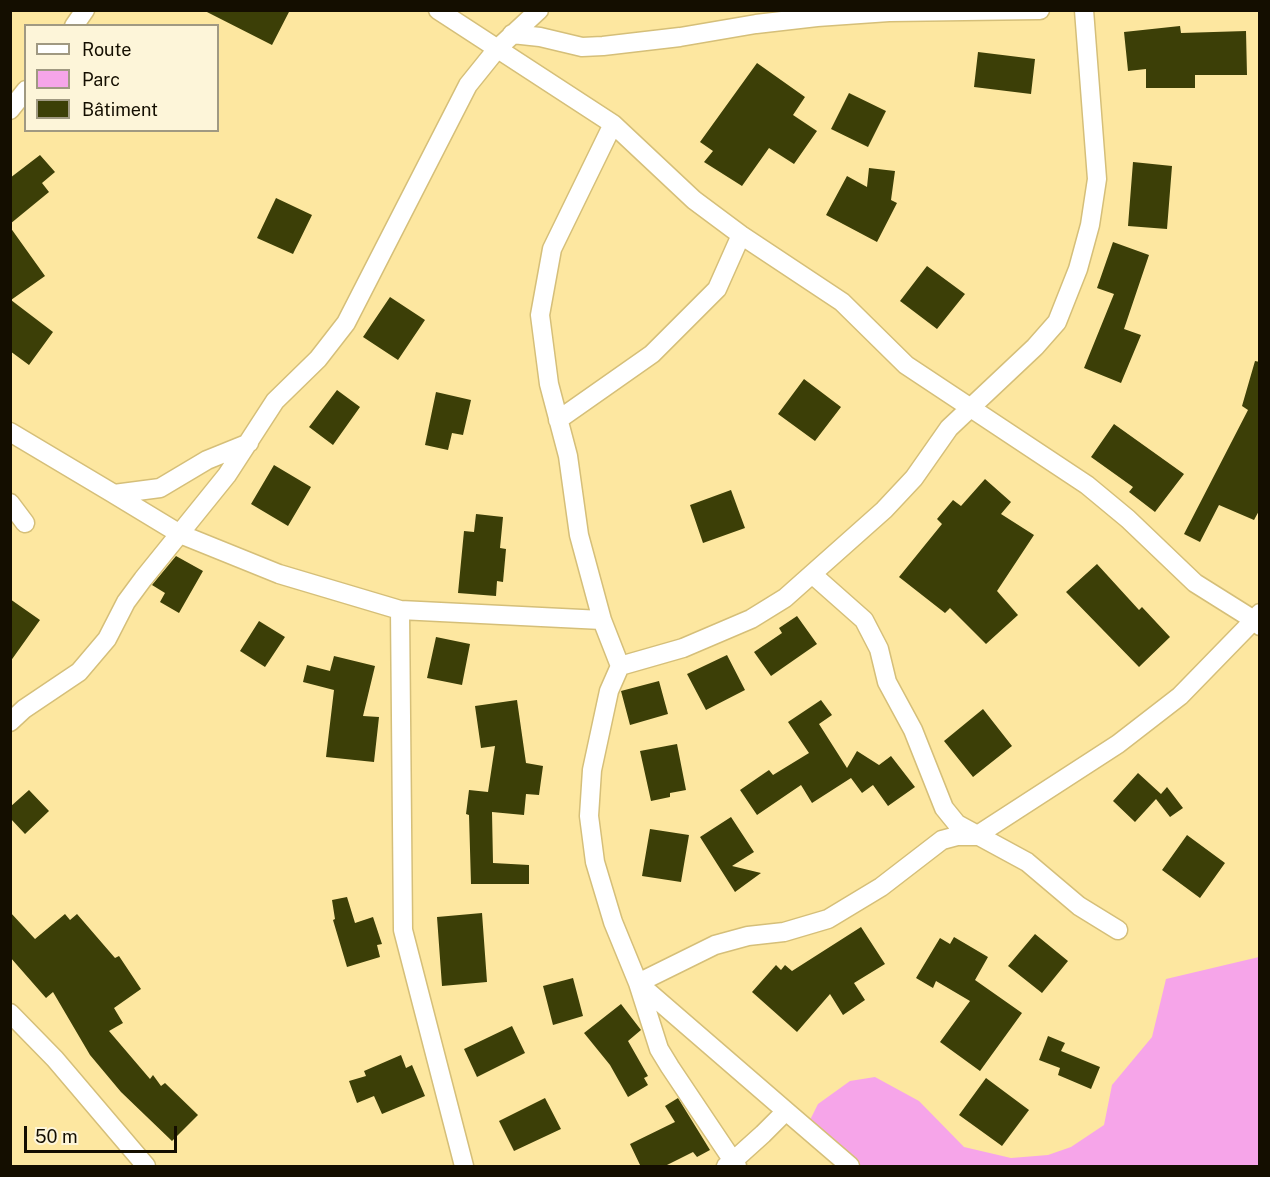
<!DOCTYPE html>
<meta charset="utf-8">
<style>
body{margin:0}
#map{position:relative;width:1270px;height:1177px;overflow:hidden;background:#fde7a0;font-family:"Public Sans",sans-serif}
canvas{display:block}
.frame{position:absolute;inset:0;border:12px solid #140e00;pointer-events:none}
.legend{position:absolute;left:24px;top:24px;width:195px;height:108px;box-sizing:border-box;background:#fdf5d9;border:2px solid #a09982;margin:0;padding:8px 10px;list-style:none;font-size:18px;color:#140e00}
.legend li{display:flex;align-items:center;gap:12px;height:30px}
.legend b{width:30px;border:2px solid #a09982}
.scale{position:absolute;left:24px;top:1126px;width:153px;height:27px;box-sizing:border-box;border:3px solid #140e00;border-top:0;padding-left:8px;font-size:18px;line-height:21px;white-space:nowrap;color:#140e00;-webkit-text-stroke:4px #fdf5d9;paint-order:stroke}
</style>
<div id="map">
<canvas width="1270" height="1177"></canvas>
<div class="frame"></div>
<ul class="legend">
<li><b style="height:8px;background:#fff"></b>Route</li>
<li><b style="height:16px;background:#f6a5e9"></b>Parc</li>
<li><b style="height:16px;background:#3c3f07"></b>Bâtiment</li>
</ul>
<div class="scale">50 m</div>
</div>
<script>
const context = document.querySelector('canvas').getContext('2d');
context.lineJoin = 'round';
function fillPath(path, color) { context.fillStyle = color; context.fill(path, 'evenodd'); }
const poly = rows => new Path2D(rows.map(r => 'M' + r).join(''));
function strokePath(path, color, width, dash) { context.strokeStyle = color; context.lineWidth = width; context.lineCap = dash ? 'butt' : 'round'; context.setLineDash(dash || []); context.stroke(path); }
fillPath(poly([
 [1259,957,1259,1166,850,1166,807,1126,818,1104,850,1081,875,1077,919,1101,964,1147,1011,1158,1048,1155,1071,1147,1104,1125,1112,1085,1152,1037,1166,979]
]), '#f6a5e9');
fillPath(poly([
 [203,10,290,10,272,45],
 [1180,26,1181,33,1246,31,1247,75,1195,75,1195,88,1146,88,1146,69,1128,71,1124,32],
 [978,52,1035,59,1031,94,974,87],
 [757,63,805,97,793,115,817,131,794,164,769,148,742,186,704,162,713,151,700,142],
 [849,93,886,111,868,147,831,129],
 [40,155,55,172,42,183,49,192,10,224,10,178],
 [1133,162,1172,166,1167,229,1128,226],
 [869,168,895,171,891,200,897,203,877,242,826,215,847,176,867,187],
 [276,198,312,215,293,254,257,238],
 [10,227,45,276,11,300,53,332,29,365,10,351],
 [1113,242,1149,255,1124,329,1141,335,1121,383,1084,368,1114,294,1097,288],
 [927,266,965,294,937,329,900,301],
 [390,297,425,320,398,360,363,337],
 [1255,361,1260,362,1260,509,1254,520,1219,505,1200,542,1184,534,1248,410,1242,406],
 [804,379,841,407,815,441,778,414],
 [337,390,360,407,333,445,309,427],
 [436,392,471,400,463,435,452,433,448,450,425,445],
 [1114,424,1184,474,1155,512,1129,492,1133,487,1091,457],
 [274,465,311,487,288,526,251,504],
 [985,479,1011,502,1001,514,1034,535,997,591,1018,615,986,644,950,608,945,613,899,577,942,524,937,519,953,500,961,506],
 [731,490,745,528,703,543,690,505],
 [476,514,503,517,500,548,506,549,503,582,497,581,496,596,458,593,464,531,474,532],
 [176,556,203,571,179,613,160,602,165,593,152,585],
 [1097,564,1139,610,1142,607,1170,637,1139,667,1066,592],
 [10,599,40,620,10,662],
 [797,616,817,644,771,676,754,652,782,633,779,628],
 [259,621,285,637,265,667,240,651],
 [436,637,470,644,462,685,427,678],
 [727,655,745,690,706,710,687,674],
 [334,656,375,666,363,716,379,717,374,762,326,757,334,690,303,682,307,665,330,671],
 [659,681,668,714,630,725,621,691],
 [517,700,526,763,543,766,539,795,526,794,524,815,492,812,493,863,529,865,529,884,471,884,469,815,466,814,469,790,488,792,495,746,481,748,475,706],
 [821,700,832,715,819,724,847,768,857,751,879,765,891,756,915,787,888,806,873,785,862,793,851,778,812,803,801,785,757,815,740,790,769,770,773,775,809,753,788,722],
 [983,709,1012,746,973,777,944,741],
 [677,744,686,790,670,793,670,797,651,801,640,751],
 [1138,773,1161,794,1167,787,1183,808,1170,817,1156,799,1135,822,1113,801],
 [29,790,49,811,25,834,10,818,10,807],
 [731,817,754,852,732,866,761,873,735,892,700,837],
 [650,829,689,835,681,882,642,876],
 [1187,835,1225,863,1200,898,1162,870],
 [347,897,355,923,373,917,382,944,377,945,380,957,347,967,333,920,335,919,332,900],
 [10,912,35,939,65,914,70,920,77,914,115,958,119,956,141,989,114,1008,123,1023,109,1031,150,1079,153,1075,161,1086,165,1083,198,1115,172,1141,121,1092,90,1055,53,992,46,998,10,957],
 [482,913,487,982,442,986,437,917],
 [861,927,885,964,854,983,865,1000,843,1015,830,994,797,1032,752,992,776,965,781,970,785,965,792,971],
 [1035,934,1068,961,1042,993,1008,966],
 [954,937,988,957,975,980,1022,1013,980,1071,940,1042,970,1001,936,981,933,988,916,978,940,938,950,944],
 [573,978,583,1016,553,1025,543,986],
 [621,1004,641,1030,628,1041,648,1076,644,1078,648,1085,628,1097,610,1065,584,1033],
 [512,1026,525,1053,477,1077,464,1049],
 [1048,1036,1065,1043,1061,1051,1100,1067,1091,1089,1058,1075,1060,1068,1039,1060],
 [401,1055,406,1068,412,1065,425,1096,382,1114,374,1096,357,1103,349,1081,366,1076,364,1071],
 [986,1078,1029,1110,1002,1146,959,1115],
 [545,1098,561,1129,514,1151,499,1121],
 [678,1098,710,1150,697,1157,693,1152,663,1167,641,1167,630,1144,675,1122,665,1106]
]), '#3c3f07');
const street = poly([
 [438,10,613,124,694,200,741,235,842,302,906,365,1087,485,1128,519,1195,583,1254,620,1260,613],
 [74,26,85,10],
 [512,34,540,37,582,47,603,46,680,37,756,24,817,17,889,12,1040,10],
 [10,110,26,90],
 [613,124,552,249,540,315,549,384,568,456,579,535,602,620,620,666,683,648,751,619,785,598,884,510,914,478,949,428,1035,347,1057,322,1078,269,1090,225,1097,179,1084,10],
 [558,420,652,354,717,289,741,235],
 [10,432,114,494,160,488,207,460,249,443],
 [114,494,180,534,279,574,400,610],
 [10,503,25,523],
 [812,574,864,620,879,649,887,682,913,730,944,808,957,824,1027,862,1079,906,1118,930],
 [620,666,609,691,592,770,589,816,595,862,613,922,638,983,715,945,748,936,784,932,828,919,881,887,942,840,957,836,976,836,1118,744,1180,696,1254,620,1260,626],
 [10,722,24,709,79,672,107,639,126,602,143,579,227,475,275,401,318,359,346,323,468,85,497,49,539,10],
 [10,1013,55,1059,146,1166],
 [786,1111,850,1166],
 [464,1166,403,930,400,610,602,620],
 [726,1166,733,1161,763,1134,786,1111,638,983,659,1049,670,1067,733,1161,737,1166]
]);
strokePath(street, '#d5bf79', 21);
strokePath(street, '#fff', 18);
</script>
